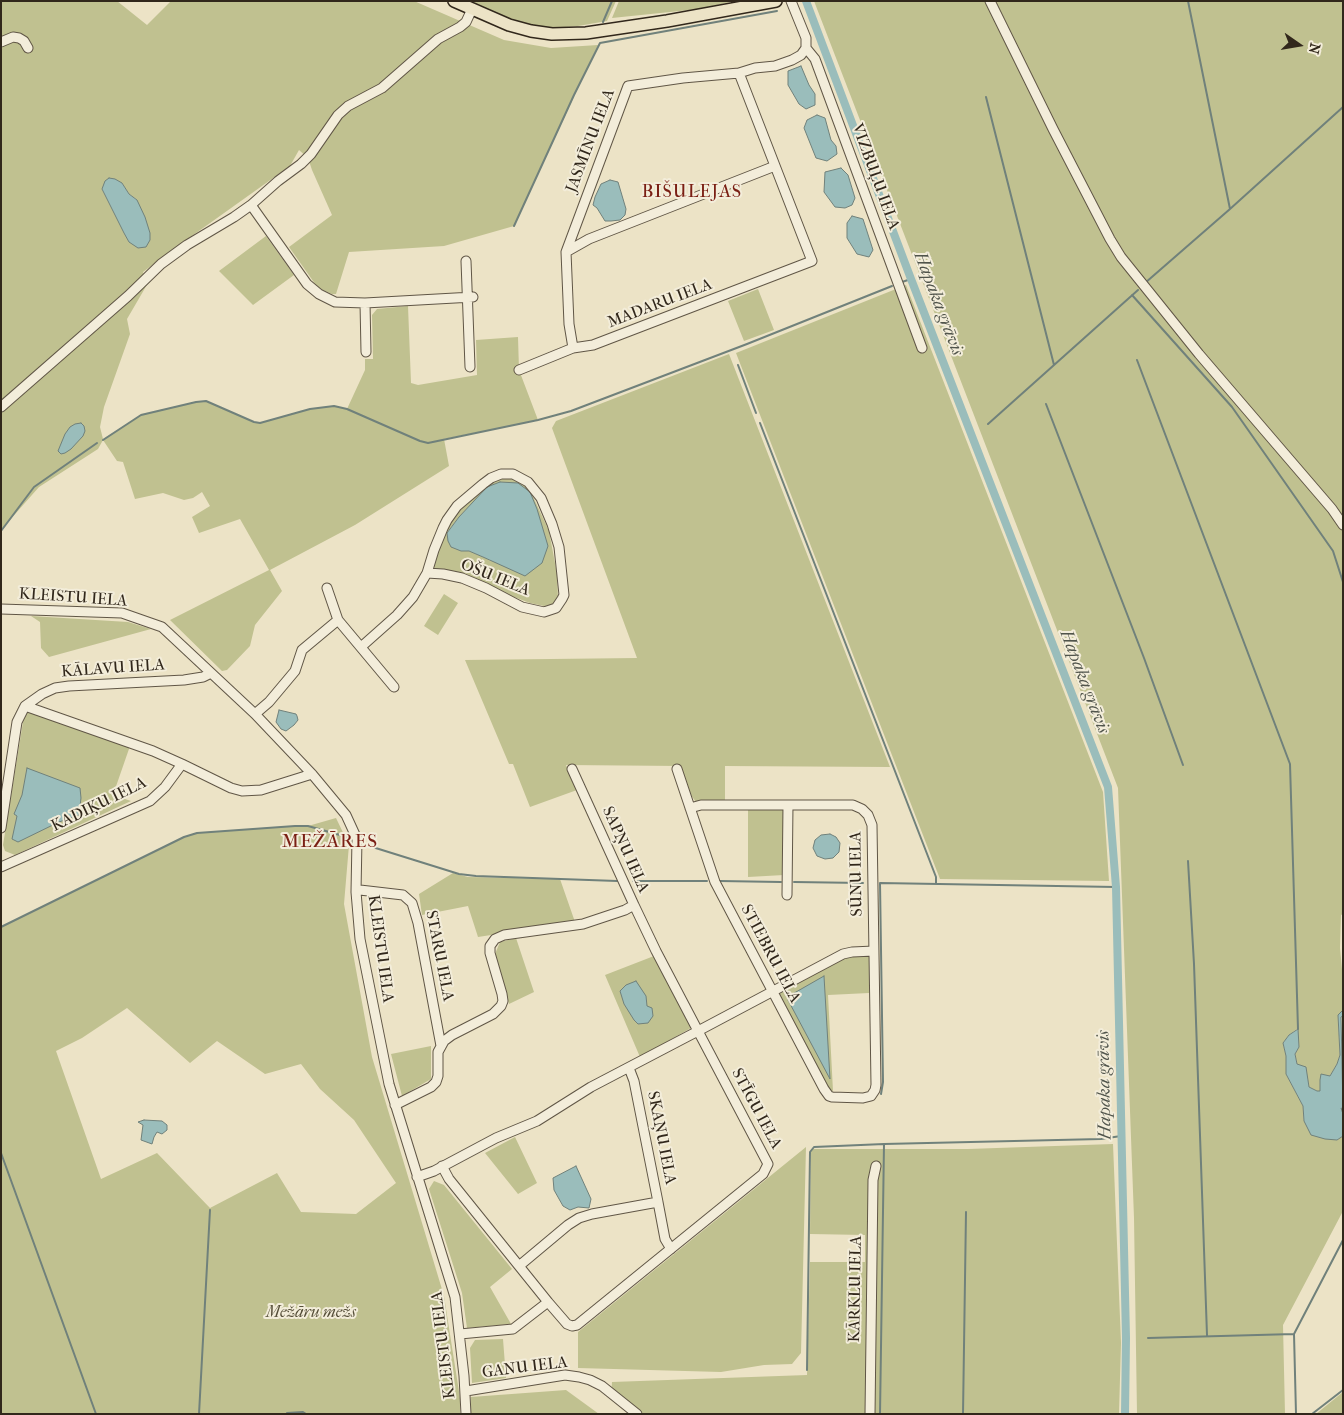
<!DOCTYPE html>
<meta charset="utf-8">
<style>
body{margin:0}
#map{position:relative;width:1344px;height:1415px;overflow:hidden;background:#ece3c6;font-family:"IM FELL French Canon",serif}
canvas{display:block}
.frame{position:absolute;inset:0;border:2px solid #31271b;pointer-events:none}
.north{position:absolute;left:1274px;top:20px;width:50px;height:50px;-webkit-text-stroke:4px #f3edda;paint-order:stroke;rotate:103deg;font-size:14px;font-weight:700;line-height:20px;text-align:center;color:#31271b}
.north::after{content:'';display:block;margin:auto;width:18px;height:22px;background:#31271b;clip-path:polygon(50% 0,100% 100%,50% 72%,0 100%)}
</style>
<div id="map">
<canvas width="1344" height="1415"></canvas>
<div class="frame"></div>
<div class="north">N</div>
</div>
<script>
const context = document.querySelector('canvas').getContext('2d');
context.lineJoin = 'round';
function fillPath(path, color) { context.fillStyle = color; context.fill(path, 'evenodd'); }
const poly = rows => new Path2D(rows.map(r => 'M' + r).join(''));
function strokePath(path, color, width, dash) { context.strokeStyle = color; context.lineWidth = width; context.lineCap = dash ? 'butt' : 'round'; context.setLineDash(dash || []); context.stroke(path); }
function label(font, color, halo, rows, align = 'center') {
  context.font = font + ' "IM FELL French Canon",serif'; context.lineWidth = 4; context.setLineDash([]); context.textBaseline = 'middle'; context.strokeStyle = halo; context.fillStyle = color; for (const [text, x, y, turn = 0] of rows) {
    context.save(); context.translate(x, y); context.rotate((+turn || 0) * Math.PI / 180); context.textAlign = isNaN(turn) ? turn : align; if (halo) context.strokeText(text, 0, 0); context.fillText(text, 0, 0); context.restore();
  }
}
fillPath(poly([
 [1,1,117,1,147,25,171,1,414,1,504,40,551,48,598,45,514,226,444,246,349,252,336,294,332,294,318,288,289,247,332,215,312,170,308,158,299,150,290,166,175,248,143,272,148,283,127,319,130,334,104,407,100,427,103,439,141,415,196,402,206,401,254,422,260,423,310,409,334,406,347,409,365,370,365,359,373,359,372,315,377,309,408,306,411,383,418,385,477,375,476,340,518,337,519,370,538,420,444,439,449,466,355,525,270,570,282,591,255,625,250,646,227,670,222,671,170,620,269,570,240,519,199,533,192,517,210,506,202,492,193,498,184,500,163,493,135,499,123,462,117,461,103,440,98,449,39,487,1,530],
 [122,183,129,194,137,200,129,242,102,189],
 [463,1,616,1,607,21,578,26,552,28,510,21],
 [619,1,735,1,699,9,612,18],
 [814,1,1343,1,1343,914,1341,915,1340,948,1343,980,1343,1010,1338,1015,1340,1055,1337,1064,1330,1076,1320,1080,1321,1091,1317,1091,1309,1087,1307,1078,1297,1064,1295,1054,1299,1047,1297,1029,1289,1035,1283,1043,1286,1056,1286,1074,1303,1106,1304,1121,1337,1140,1343,1136,1343,1211,1283,1325,1285,1414,1137,1414,1134,1218,1118,788],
 [266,236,294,275,253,305,219,271],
 [906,285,1103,792,1109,881,940,879,736,353],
 [758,289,774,330,744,341,728,301],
 [729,354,890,767,725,766,725,802,696,802,690,794,681,766,566,765,577,790,530,807,513,764,509,764,465,660,637,658,552,428,556,421],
 [514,477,529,488,549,531,557,574,558,599,552,605,544,606,530,603,501,592,465,573,435,571,433,562,442,534,471,496,492,480],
 [487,488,491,561,484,557,469,551,447,533,459,517],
 [444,594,458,603,438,635,424,626],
 [31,616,128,622,151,629,49,657,41,648,40,622],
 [34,712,130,746,113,795,131,801,15,855,5,851,3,845,23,722,27,713],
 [748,809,784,809,784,875,748,877],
 [336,818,349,845,344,904,372,1057,444,1296,460,1398,460,1414,1,1414,1,927,184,837,197,833,295,826,308,826],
 [127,1008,190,1063,217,1041,265,1074,301,1064,320,1089,354,1120,396,1183,356,1214,301,1212,277,1173,210,1208,157,1153,101,1179,56,1051,82,1038],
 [453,873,468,877,560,879,575,922,478,937,468,906,422,915,419,894],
 [516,938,534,992,509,1004,495,954,500,942],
 [848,955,869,956,869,993,828,995,833,1091,829,1090,777,994],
 [654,956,691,1028,640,1057,605,975],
 [431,1046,431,1079,402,1096,391,1054],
 [515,1137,537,1183,518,1194,485,1153],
 [1113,1144,1121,1343,1119,1414,630,1414,611,1398,612,1382,807,1375,810,1262,865,1262,865,1235,810,1234,811,1149,968,1149],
 [806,1147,801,1353,792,1364,764,1365,721,1372,578,1368,578,1332],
 [434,1181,444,1185,512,1269,490,1287,511,1324,467,1328,462,1293,429,1189],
 [503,1339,506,1378,472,1383,470,1348,475,1340],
 [566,1390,599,1414,471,1414,471,1397],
 [1343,1392,1343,1414,1316,1414]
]), '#c0c190');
const water = poly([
 [801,66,809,85,815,94,815,105,806,109,799,104,788,85,788,71,801,66],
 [817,115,825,118,831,140,836,146,837,154,827,161,816,158,804,128,807,120,817,115],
 [841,168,848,175,855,198,852,205,845,208,835,207,824,192,825,172,841,168],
 [109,178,115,179,122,183,129,194,137,200,145,217,150,233,150,240,146,247,138,248,129,242,124,233,102,189,105,181,109,178],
 [610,180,618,182,626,209,625,215,620,220,611,221,605,221,597,208,593,205,595,197,601,184,610,180],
 [852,216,863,219,873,250,869,257,857,254,847,238,847,223,852,216],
 [81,423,84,426,85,431,83,436,71,449,65,453,61,454,58,451,65,434,70,427,75,424,81,423],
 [500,482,518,483,530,492,537,509,548,546,542,563,525,576,483,557,469,551,461,551,451,547,448,541,447,533,459,517,487,487,500,482],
 [279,710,296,714,297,716,298,720,294,725,286,731,281,729,276,722,279,710],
 [27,768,80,788,81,798,79,815,59,822,18,842,12,839,17,816,14,814,22,795,27,768],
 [830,834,836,837,840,843,839,852,833,858,825,859,817,856,813,848,815,840,821,835,830,834],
 [824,976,830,1079,788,1000,789,996,824,976],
 [636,981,646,996,647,1006,652,1008,653,1016,648,1023,638,1024,634,1020,624,1004,620,991,626,985,636,981],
 [1343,1010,1343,1016,1341,1017,1343,1109,1341,1108,1343,1114,1343,1136,1337,1140,1325,1139,1311,1135,1304,1121,1303,1106,1286,1074,1286,1056,1283,1043,1289,1035,1298,1029,1299,1047,1295,1054,1297,1064,1306,1067,1309,1087,1317,1091,1320,1091,1320,1080,1321,1074,1330,1076,1337,1064,1340,1055,1338,1015,1343,1010],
 [144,1120,162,1121,167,1125,167,1130,162,1134,157,1132,154,1137,152,1144,141,1140,143,1125,138,1122,144,1120],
 [576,1166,591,1199,589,1208,578,1207,570,1210,563,1206,554,1190,553,1178,576,1166]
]);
fillPath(water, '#9abdbb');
strokePath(water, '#70817b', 1);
strokePath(poly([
 [1188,1,1230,209],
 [603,22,612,1],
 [986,97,1054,365],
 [514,226,574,95,600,43,777,11],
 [902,282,911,279],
 [1145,283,1230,209,1343,107],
 [1132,295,1232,407,1333,551,1343,582],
 [1137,360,1290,764,1298,1029],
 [738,365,756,413],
 [1046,404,1144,658,1183,765],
 [760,423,936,877,936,883],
 [988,424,1138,290],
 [103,440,141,415,196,402,206,401,254,422,260,423,310,409,334,406,347,409,420,441,428,443,538,420,571,411,747,344,892,286],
 [1,531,34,487,97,443],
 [366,845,459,874,476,876,617,881],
 [1188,861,1194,964,1207,1335],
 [633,881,707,881],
 [720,881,781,882],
 [794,882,863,883],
 [1,927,184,837,197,833,295,826,308,826,347,837],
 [881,1094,883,1082,880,883,1116,887],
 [1,1153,96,1414],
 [1148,1338,1294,1334],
 [807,1370,810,1152,814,1147,884,1144,1101,1139,1121,1136],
 [287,1413,303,1412,306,1414],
 [199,1414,210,1210],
 [880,1414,884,1144],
 [963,1414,966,1212],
 [1296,1414,1294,1334,1343,1240],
 [1312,1414,1343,1390]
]), '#70817b', 2);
strokePath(poly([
 [806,1,911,279,1108,787,1116,887,1126,1338,1125,1414]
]), '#9abdbb', 8);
const minor = poly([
 [990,1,1053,129,1110,239,1121,257,1199,354,1332,509,1343,525],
 [1,42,13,37,19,38,24,41,28,48],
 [806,48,815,59,922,348],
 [251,205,307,284,319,294,335,302,365,303,473,297],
 [566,252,589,239,775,166],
 [466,261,470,367],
 [365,303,366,352],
 [573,348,569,324,566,252,628,86,683,78,739,73,755,68,775,66,792,60,801,55,806,48,806,38,791,1],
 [519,370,573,348,593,345,812,261,739,73],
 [1,407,128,296,161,264,187,245,234,217,251,205,278,181,301,164,311,154,338,115,348,106,382,88,438,39,460,27,466,22,472,9],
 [1,609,122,613,162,627,255,714,312,774,346,815,357,839,356,892,360,939,389,1084,455,1297,464,1376,466,1414],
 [338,620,394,687],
 [361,647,397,615,413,597,427,573,434,550,443,528,447,520,457,506,483,484,491,478,501,474,513,474,528,482,541,498,552,524,559,547,564,595,562,599,556,608,544,612,522,607,486,588,462,578,443,574,427,573],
 [25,706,153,751,182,764],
 [255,714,269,702,295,671,302,650,338,620,327,588],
 [677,769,715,882,824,1089,829,1096,832,1097,863,1098,871,1096,875,1090,876,1085,872,825,868,815,862,809,853,805,701,805,690,808],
 [1,828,17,722,25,706,42,694,55,688,69,686,184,680,203,677,211,673],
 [1,867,150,801,165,787,182,764,231,788,242,791,261,790,312,774],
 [356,892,360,890,403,895,412,903,418,923,441,1046],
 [787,895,788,805],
 [634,905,656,951,698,1031,843,954,852,952,874,951],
 [395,1105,431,1087,436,1082,438,1076,438,1052,444,1041,452,1035,493,1014,501,1006,503,1001,502,994,490,953,490,946,495,939,504,935,583,924,625,910,634,905,572,769],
 [442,1166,449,1179,519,1266,568,1225,579,1218,592,1214,658,1202,634,1081,629,1068],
 [417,1177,434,1171,496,1138,537,1121,591,1087,698,1031,768,1164,763,1174,577,1325,572,1326,567,1324,548,1302,513,1329,460,1334],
 [658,1202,665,1239,671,1249],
 [519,1266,548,1302],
 [466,1391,565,1375,579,1377,590,1380,602,1386,637,1414],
 [870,1414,873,1180,876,1166]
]);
const major = poly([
 [454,1,509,25,531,31,552,34,586,33,667,21,776,1]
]);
strokePath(minor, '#605646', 11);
strokePath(major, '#31271b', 14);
strokePath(minor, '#f3edda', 9);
strokePath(major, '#ece3c6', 11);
label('16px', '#31271b', '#f3edda', [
 ["JASMĪNU IELA",591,141,-69],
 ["VIZBUĻU IELA",875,177,70],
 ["MADARU IELA",660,304,-21],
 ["OŠU IELA",495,578,22],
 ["KLEISTU IELA",73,598,4],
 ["KĀLAVU IELA",113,669,-4],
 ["KADIĶU IELA",99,805,-26],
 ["SAPŅU IELA",625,850,66],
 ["SŪNU IELA",857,874,-91],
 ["KLEISTU IELA",380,949,82],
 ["STIEBRU IELA",770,954,62],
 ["STARU IELA",439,956,79],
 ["STĪGU IELA",756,1109,62],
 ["SKAŅU IELA",661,1138,79],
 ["KĀRKLU IELA",856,1289,-89],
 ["KLEISTU IELA",444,1345,-97],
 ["GANU IELA",525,1368,-7]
]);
label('italic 16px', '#554e38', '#f3edda', [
 ["Mežāru mežs",311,1313]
]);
context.letterSpacing = '1px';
label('18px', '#7a1f14', '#f3edda', [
 ["BIŠULEJAS",692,193]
]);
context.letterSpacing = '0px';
label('italic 18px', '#50544b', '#f3edda', [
 ["Hapaka grāvis",938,304,69],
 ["Hapaka grāvis",1084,682,69],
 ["Hapaka grāvis",1105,1085,-91]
]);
context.letterSpacing = '1px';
label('19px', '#7a1f14', '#f3edda', [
 ["MEŽĀRES",330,842]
]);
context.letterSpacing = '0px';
</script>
